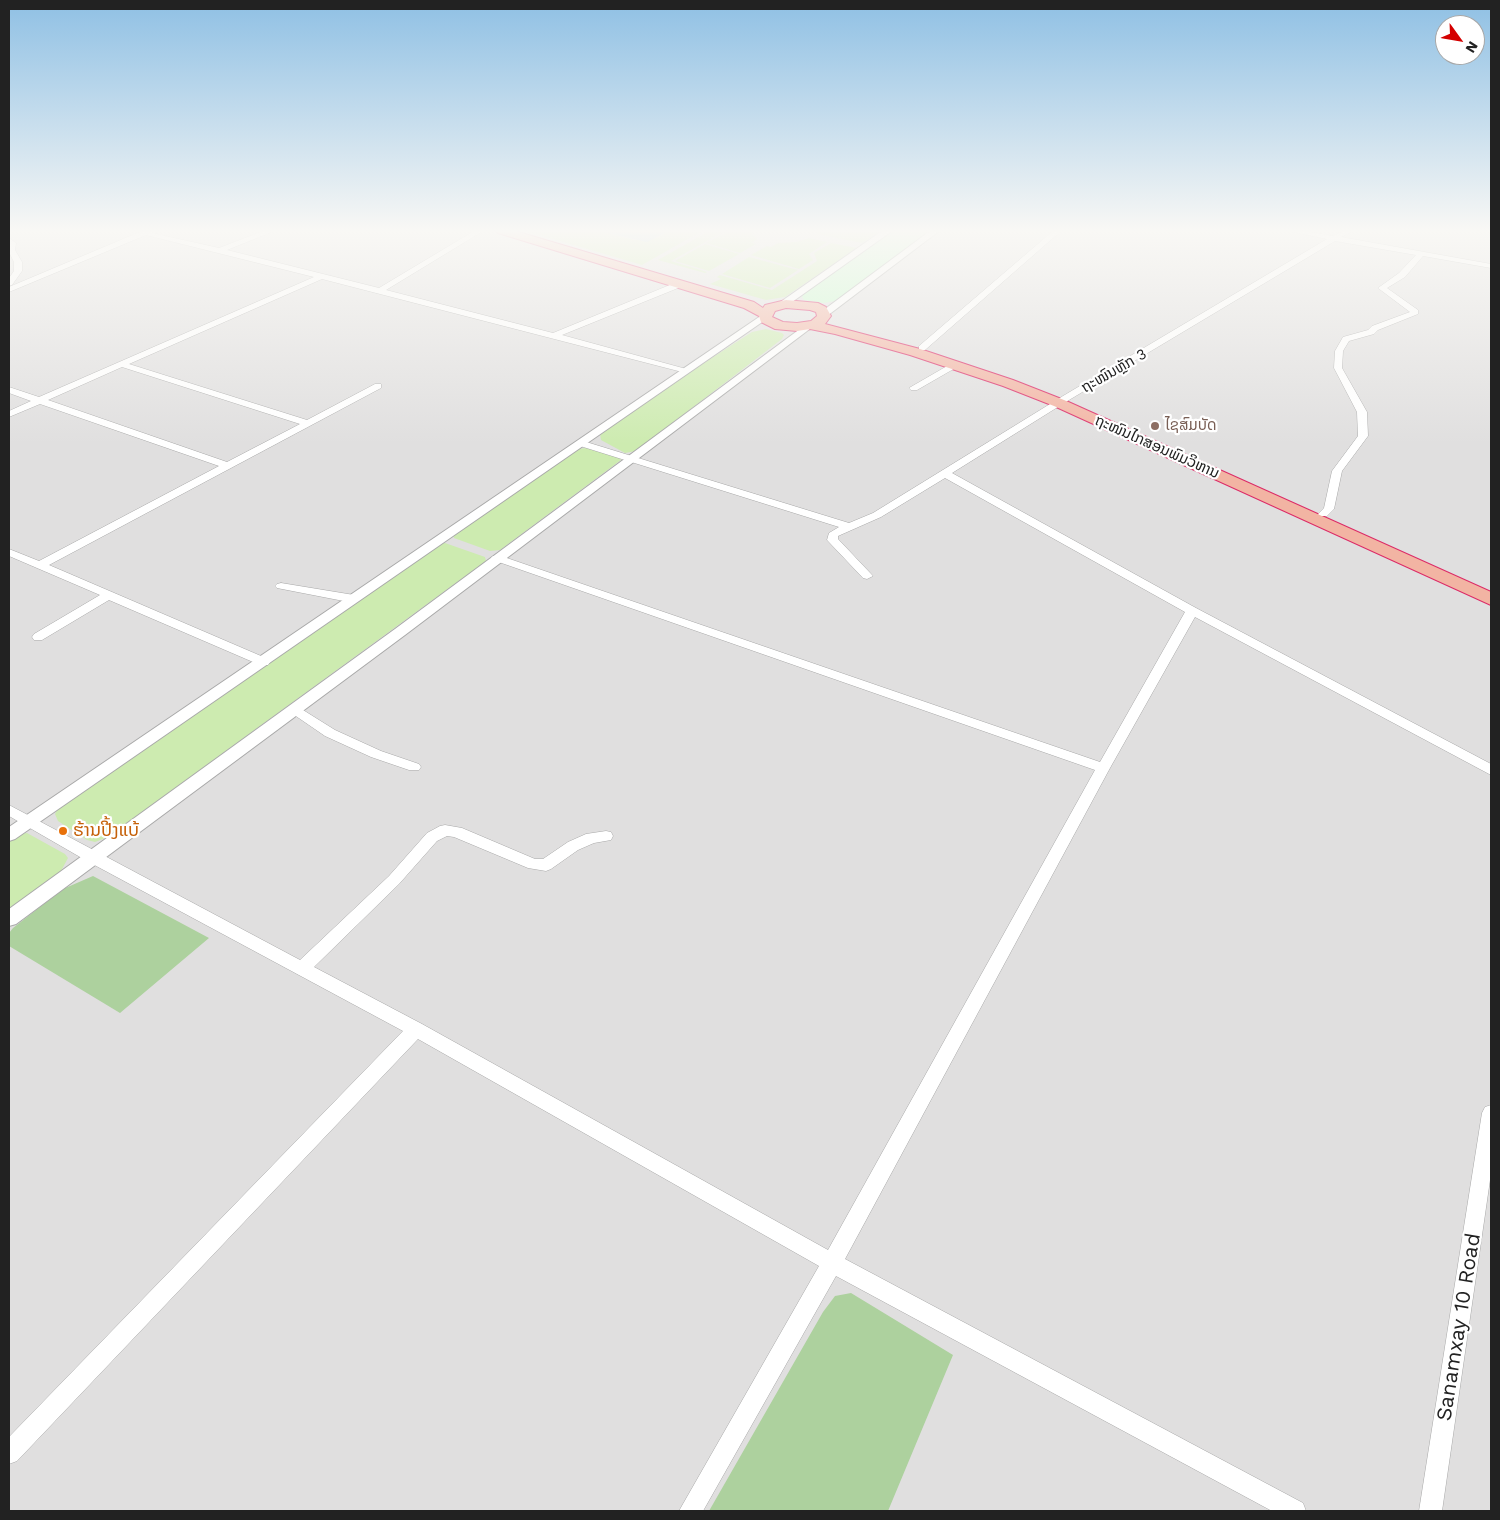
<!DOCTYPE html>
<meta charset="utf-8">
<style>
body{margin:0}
#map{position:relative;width:1500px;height:1520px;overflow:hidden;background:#f2efe9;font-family:"Work Sans",sans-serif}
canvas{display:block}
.frame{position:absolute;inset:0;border:10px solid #222;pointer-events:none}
.north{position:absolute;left:1435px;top:15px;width:50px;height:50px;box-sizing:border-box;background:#fff;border:1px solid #a7a7a7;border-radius:50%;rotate:122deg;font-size:14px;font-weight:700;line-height:20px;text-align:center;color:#222}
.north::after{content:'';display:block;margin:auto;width:18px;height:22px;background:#d40000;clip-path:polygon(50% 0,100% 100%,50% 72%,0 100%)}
</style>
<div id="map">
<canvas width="1500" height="1520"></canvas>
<div class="frame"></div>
<div class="north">N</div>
</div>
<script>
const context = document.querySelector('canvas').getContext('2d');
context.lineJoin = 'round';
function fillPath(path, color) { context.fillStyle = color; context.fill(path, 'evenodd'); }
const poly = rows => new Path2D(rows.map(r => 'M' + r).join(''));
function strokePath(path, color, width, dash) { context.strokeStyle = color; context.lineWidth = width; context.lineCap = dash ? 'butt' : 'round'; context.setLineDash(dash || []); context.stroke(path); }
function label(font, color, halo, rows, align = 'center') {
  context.font = font + ' "Work Sans","Noto Sans Lao",sans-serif'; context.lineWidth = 4.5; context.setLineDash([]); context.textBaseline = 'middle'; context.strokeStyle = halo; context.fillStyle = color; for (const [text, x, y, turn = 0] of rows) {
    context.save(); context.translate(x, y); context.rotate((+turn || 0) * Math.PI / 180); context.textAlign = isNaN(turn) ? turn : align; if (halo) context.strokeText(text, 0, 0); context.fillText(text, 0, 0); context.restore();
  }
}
fillPath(poly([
 [9,231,1491,231,1491,1511,9,1511]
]), '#e0dfdf');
fillPath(poly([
 [526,231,599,231,634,240,657,238,668,231,702,231,642,265],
 [709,231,725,231,671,261,707,272,705,273,658,260],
 [729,231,750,231,757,239,752,243,756,244,740,253,706,243],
 [820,231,881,231,862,243,817,234],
 [809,238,827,242,809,254,813,260,799,269,751,255,767,246,771,247,778,243,797,242],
 [831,243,857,248,785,297,766,300,710,284,721,279,717,277,720,275,772,290,817,261,814,253],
 [705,244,739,254,709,271,675,261],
 [749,257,798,270,770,288,722,274],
 [766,329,782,333,784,335,782,339,636,451,625,453,601,440,600,434,679,379,752,332],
 [586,448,619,458,621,460,500,550,490,551,454,538,453,534,578,449],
 [445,543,485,557,486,561,108,837,95,842,87,840,58,821,55,814,60,804,440,544],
 [27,833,65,854,68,858,61,871,9,909,9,840,19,834]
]), '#cdebb0');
fillPath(poly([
 [93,876,209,938,120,1013,9,946,9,933,13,928,63,889],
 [851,1293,953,1355,888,1511,709,1511,823,1312,835,1296]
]), '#add19e');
fillPath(poly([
 [893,231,931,231,836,301,823,303,804,300,802,297,804,293]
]), '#c8facc');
fillPath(poly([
 [599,231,668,231,647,242]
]), '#aad3df');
const minor = poly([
 [142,231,154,231,152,233,219,248,263,231,274,231,227,250,379,288,474,231,483,231,386,290,553,333,677,282,683,282,683,286,562,335,690,370,686,373,322,279,129,364,307,420,375,384,381,384,381,388,49,565,268,659,270,662,268,665,260,665,109,600,42,640,34,640,32,637,34,634,100,595,9,556,9,549,39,561,219,466,40,404,9,417,9,411,31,401,9,393,9,387,39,397,314,277,146,235,9,292,9,287,142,231],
 [122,367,300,424,227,462,48,400,122,367],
 [1053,231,1061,231,925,350,919,350,919,346,1053,231],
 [1289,231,1305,231,1333,236,1343,231,1353,231,1341,237,1491,264,1491,268,1423,256,1405,277,1387,288,1418,310,1418,314,1378,330,1374,334,1349,341,1343,351,1342,368,1367,412,1368,436,1342,471,1334,509,1327,516,1319,516,1318,514,1324,508,1332,471,1358,436,1357,412,1334,368,1335,351,1343,337,1368,330,1372,326,1410,312,1378,288,1399,273,1416,255,1335,241,1069,400,952,473,1196,608,1491,764,1491,775,1195,617,1110,768,845,1259,1303,1503,1306,1511,1272,1511,836,1276,703,1511,679,1511,819,1266,418,1039,17,1461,9,1464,9,1437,403,1031,87,861,9,816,9,805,300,960,389,876,427,833,440,826,445,825,462,828,535,859,543,859,568,842,586,834,606,831,611,832,613,836,611,840,594,843,578,850,551,869,546,871,528,868,454,837,447,836,437,841,399,884,314,967,422,1024,828,1250,1095,770,493,560,491,558,493,556,501,556,1100,762,1185,612,945,478,881,517,838,536,838,539,873,576,867,579,863,578,827,540,829,533,839,527,577,445,575,443,580,440,583,441,849,523,873,513,1063,396,1327,239,1289,231],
 [9,238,16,243,15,250,22,262,22,271,12,285,9,285,9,278,14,271,14,262,9,252,9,238],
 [954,362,958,365,957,367,917,390,911,390,909,388,954,362],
 [281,583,354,595,360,599,354,603,277,588,275,586,277,584,281,583],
 [295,705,335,730,381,751,419,764,421,767,419,770,409,770,371,757,325,736,290,712,288,709,290,706,295,705],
 [1491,1105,1491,1173,1442,1511,1419,1511,1482,1113,1485,1107,1491,1105]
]);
const tertiary = poly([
 [882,231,892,231,785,307,779,307,779,303,882,231],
 [930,231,939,231,827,316,821,316,821,312,930,231],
 [765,313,770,316,768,318,15,839,9,841,9,827,765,313],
 [808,323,813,326,811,328,405,635,16,924,9,926,9,909,395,629,808,323]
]);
const trunk = poly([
 [496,231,515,231,754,302,763,308,765,305,786,300,818,303,826,307,831,316,825,324,920,349,1013,380,1064,400,1491,592,1491,605,1054,406,1003,386,910,355,835,334,810,329,797,331,775,329,761,322,759,316,744,308,498,233,496,231],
 [786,308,810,310,816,312,817,316,811,321,797,323,783,322,772,317,775,311,786,308]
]);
strokePath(minor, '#a9a9a9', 1);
strokePath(tertiary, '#a9a9a9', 2);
strokePath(trunk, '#dc2a67', 2);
fillPath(minor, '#fff');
fillPath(tertiary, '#fff');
fillPath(trunk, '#f2b4a3');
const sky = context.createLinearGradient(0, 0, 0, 444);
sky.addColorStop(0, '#8fc0e4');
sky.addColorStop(0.52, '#f9f8f5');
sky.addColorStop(1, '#f9f8f500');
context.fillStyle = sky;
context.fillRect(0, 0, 1500, 444);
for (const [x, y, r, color] of [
 [1155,426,5,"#8d6e63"],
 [63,831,5,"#e8710a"]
]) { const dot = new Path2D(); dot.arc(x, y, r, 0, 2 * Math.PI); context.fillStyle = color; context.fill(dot); strokePath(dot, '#fff', 2); }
label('15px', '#222', '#fff', [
 ["ຖະໜົນຫຼັກ 3",1114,371,-30],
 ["ຖະໜົນໄກສອນພົມວິຫານ",1157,447,24]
]);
label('15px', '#785e54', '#fff', [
 ["ໄຊສົມບັດ",1165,426]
], 'left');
label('18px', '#c56008', '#fff', [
 ["ຮ້ານປີ້ງແບ້",73,831]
], 'left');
label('21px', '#222', '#fff', [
 ["Sanamxay 10 Road",1459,1327,-81]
]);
</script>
